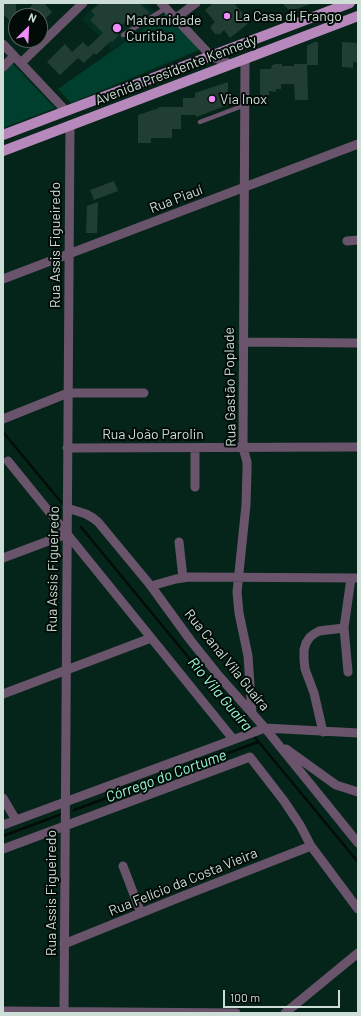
<!DOCTYPE html>
<meta charset="utf-8">
<style>
body{margin:0}
#map{position:relative;width:361px;height:1016px;overflow:hidden;background:#06251a;font-family:Barlow,sans-serif}
canvas{display:block}
.frame{position:absolute;inset:0;border:4px solid #cdded6;pointer-events:none}
.north{position:absolute;left:8px;top:8px;width:40px;height:40px;box-sizing:border-box;background:#020b07;border:1px solid #535f5a;border-radius:50%;rotate:24deg;font-size:11px;font-weight:700;line-height:16px;text-align:center;color:#cdded6}
.north::after{content:'';display:block;margin:auto;width:14px;height:18px;background:#ee8cf8;clip-path:polygon(50% 0,100% 100%,50% 72%,0 100%)}
.scale{position:absolute;left:223px;top:990px;width:117px;height:18px;box-sizing:border-box;border:2px solid #cdded6;border-top:0;padding-left:5px;font-size:12px;line-height:14px;white-space:nowrap;color:#cdded6;-webkit-text-stroke:3px #020b07;paint-order:stroke}
</style>
<div id="map">
<canvas width="361" height="1016"></canvas>
<div class="frame"></div>
<div class="north">N</div>
<div class="scale">100 m</div>
</div>
<script>
const context = document.querySelector('canvas').getContext('2d');
context.lineJoin = 'round';
function fillPath(path, color) { context.fillStyle = color; context.fill(path, 'evenodd'); }
const poly = rows => new Path2D(rows.map(r => 'M' + r).join(''));
function strokePath(path, color, width, dash) { context.strokeStyle = color; context.lineWidth = width; context.lineCap = dash ? 'butt' : 'round'; context.setLineDash(dash || []); context.stroke(path); }
function label(font, color, halo, rows, align = 'center') {
  context.font = font + ' Barlow,sans-serif'; context.lineWidth = 4; context.setLineDash([]); context.textBaseline = 'middle'; context.strokeStyle = halo; context.fillStyle = color; for (const [text, x, y, turn = 0] of rows) {
    context.save(); context.translate(x, y); context.rotate((+turn || 0) * Math.PI / 180); context.textAlign = isNaN(turn) ? turn : align; if (halo) context.strokeText(text, 0, 0); context.fillText(text, 0, 0); context.restore();
  }
}
fillPath(poly([
 [98,3,146,3,159,17,112,49,81,19]
]), '#032e21');
fillPath(poly([
 [166,13,199,50,71,103,58,89],
 [11,62,55,108,3,128,3,70]
]), '#003f2d');
strokePath(poly([
 [3,432,61,502],
 [81,527,250,732],
 [253,735,358,862],
 [74,810,258,742],
 [3,836,62,814]
]), '#030d08', 2.5);
fillPath(poly([
 [3,3,16,3,16,27,3,14],
 [34,3,44,3,52,12,45,19,42,16,21,16],
 [100,3,139,3,150,13,139,20,133,14,116,31,119,35,112,42,111,41,96,55,94,53,84,63,78,58,60,75,47,62,65,44,72,52,83,42,88,47,103,33,90,20,95,15,91,11],
 [213,3,234,3,250,22,230,38,224,30,219,35,217,33,216,35,210,28,212,27,211,26,215,22,205,10],
 [282,3,311,3,311,4,290,11],
 [314,42,318,42,318,65,307,65,308,100,295,100,294,84,281,84,281,89,276,89,276,92,269,91,269,95,260,98,260,69,271,69,272,65,274,65,274,64,282,64,282,66,294,66,294,64,307,64,307,46],
 [342,42,358,43,358,62,353,62,353,68,342,67],
 [228,82,228,105,196,117,196,115,181,115,181,129,172,129,172,138,151,138,151,143,138,143,138,115,159,108,159,107,183,107,183,98,195,98,195,93],
 [114,181,118,191,94,200,90,190],
 [98,202,97,233,86,233,87,206]
]), '#203e33');
strokePath(poly([
 [123,35,166,8],
 [200,122,245,105]
]), '#6a546c', 4.5);
strokePath(poly([
 [161,3,211,56,230,64],
 [176,18,196,3],
 [3,44,66,111],
 [245,59,243,448,247,462,247,471,246,505,237,592,239,613,248,656,252,713],
 [21,63,83,3],
 [3,67,14,56],
 [347,241,358,240],
 [3,279,358,144],
 [243,342,358,343],
 [3,419,68,393,144,393],
 [67,448,358,447],
 [195,448,195,487],
 [8,461,233,739],
 [67,508,86,514,93,518,98,522,151,586,191,641,219,676,265,728,358,843],
 [179,542,183,578],
 [3,558,67,534],
 [151,586,176,579,189,577,358,578],
 [348,672,344,628,351,578],
 [3,694,151,638],
 [323,732,314,693,305,669,304,659,304,650,306,643,310,637,314,634,319,631,327,630,344,628],
 [286,749,336,785,358,792],
 [3,798,16,820],
 [3,825,265,728,358,733],
 [3,849,250,757,284,801,300,825,311,846,358,909],
 [123,866,141,913],
 [64,944,183,896,311,846],
 [3,1011,236,1013],
 [64,1013,70,125],
 [285,1013,358,953]
]), '#6a546c', 9);
strokePath(poly([
 [3,135,350,3],
 [3,151,358,16]
]), '#b788bb', 10);
for (const [x, y, r, color] of [
 [227,16,4,"#ee8cf8"],
 [117,28,5,"#ee8cf8"],
 [212,99,4,"#ee8cf8"]
]) { const dot = new Path2D(); dot.arc(x, y, r, 0, 2 * Math.PI); context.fillStyle = color; context.fill(dot); strokePath(dot, '#020b07', 1.5); }
label('14px', '#cdded6', '#020b07', [
 ["La Casa di Frango",235,16],
 ["Maternidade",126,20],
 ["Curitiba",126,36],
 ["Via Inox",220,99]
], 'left');
label('14px', '#cdded6', '#020b07', [
 ["Avenida Presidente Kennedy",176,70,-21],
 ["Rua Piauí",176,199,-21],
 ["Rua Assis Figueiredo",55,245,-90],
 ["Rua Gastão Poplade",230,387,-91],
 ["Rua João Parolin",153,434],
 ["Rua Assis Figueiredo",53,569,-89],
 ["Rua Canal Vila Guaíra",227,660,51],
 ["Rua Felício da Costa Vieira",183,882,-22],
 ["Rua Assis Figueiredo",51,893,-90]
]);
label('italic 15px', '#98fbd5', '#020b07', [
 ["Rio Vila Guaíra",220,694,50],
 ["Córrego do Cortume",166,776,-20]
]);
</script>
